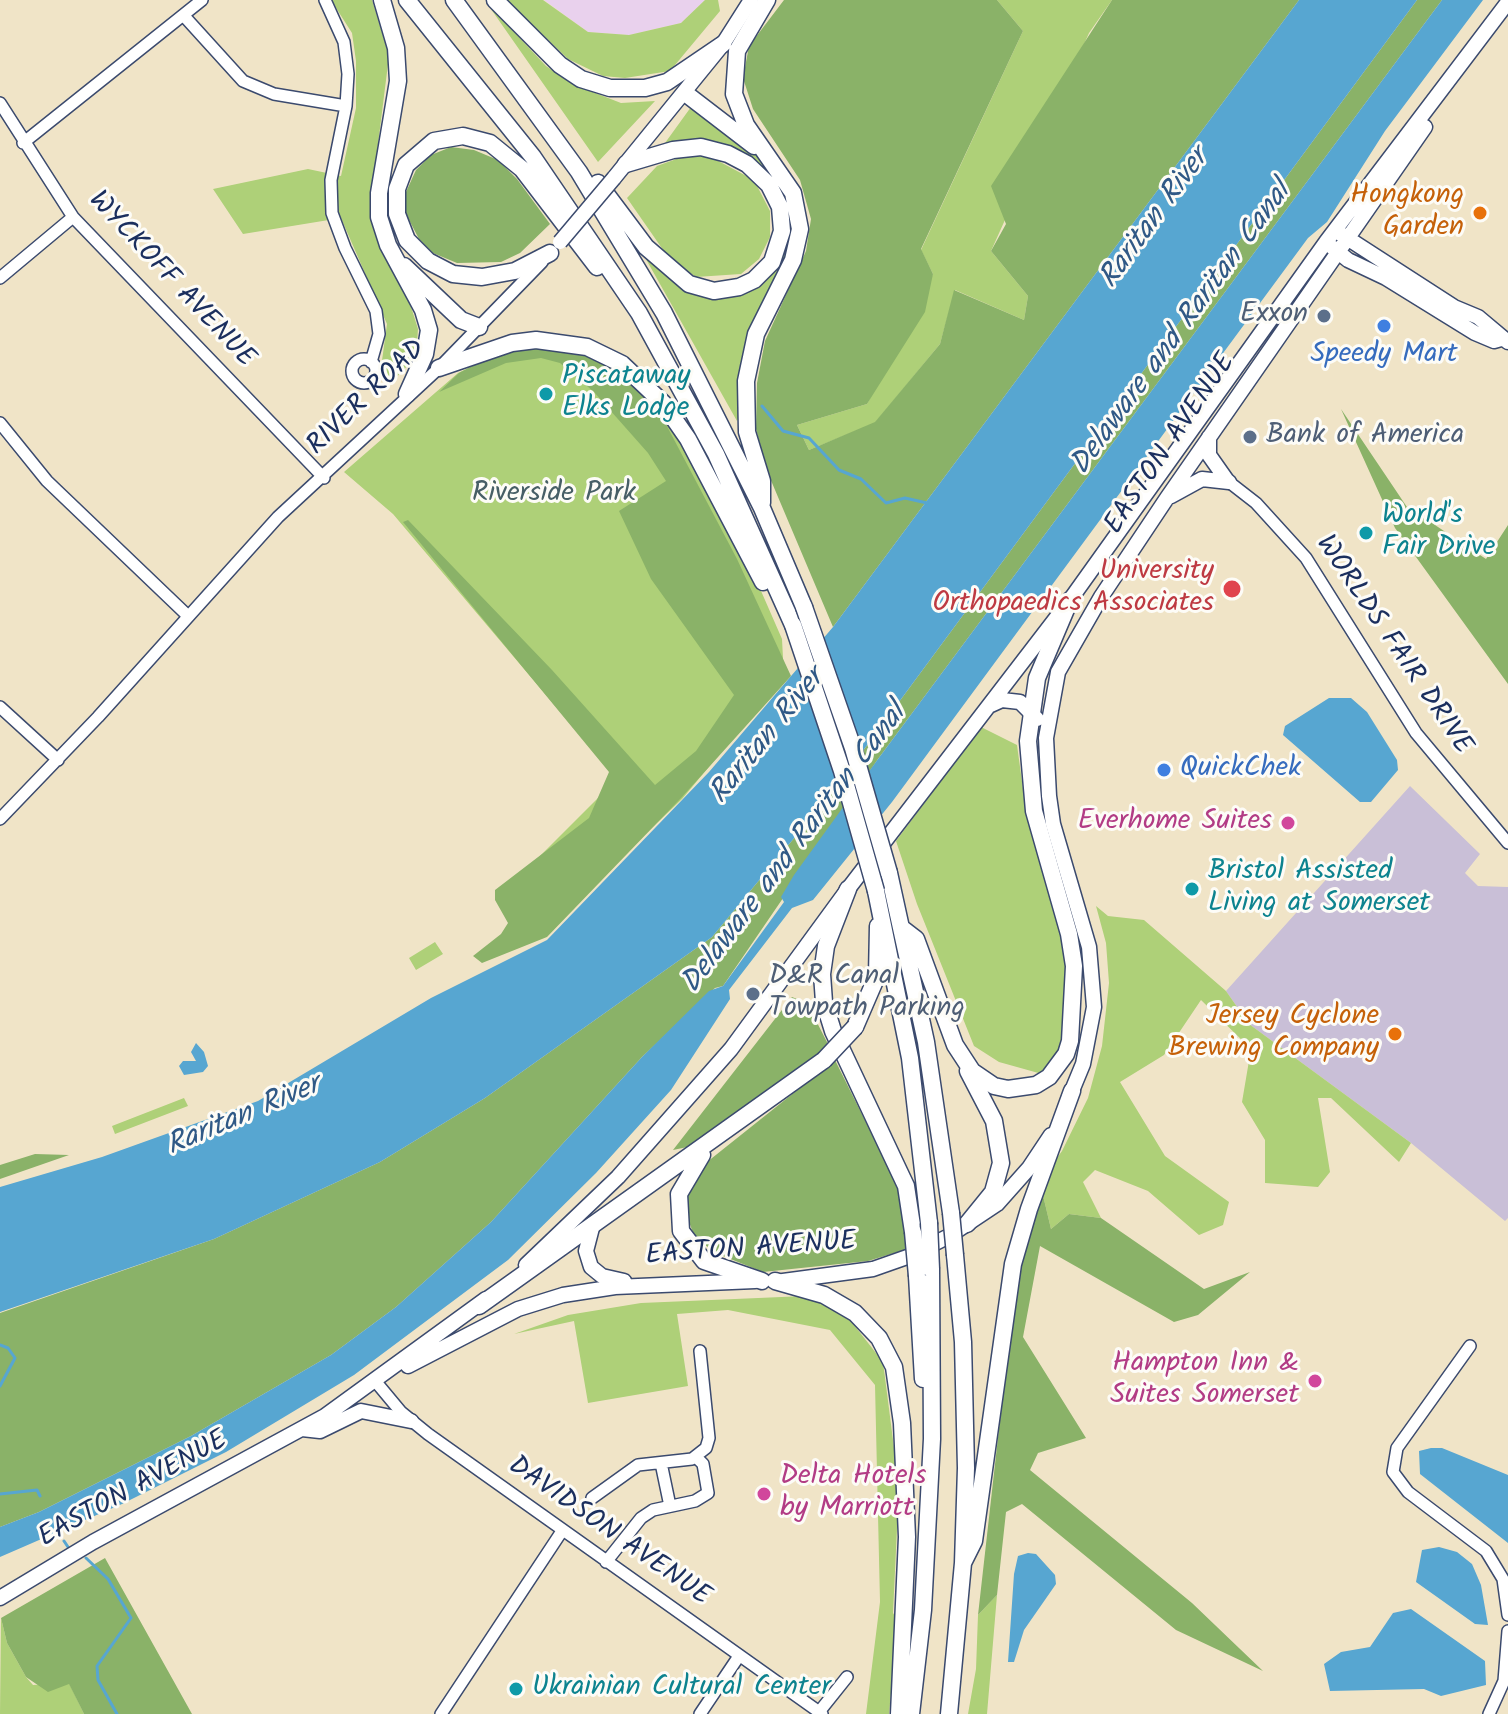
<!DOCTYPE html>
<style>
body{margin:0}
canvas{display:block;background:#f0e4c7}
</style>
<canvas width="1508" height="1714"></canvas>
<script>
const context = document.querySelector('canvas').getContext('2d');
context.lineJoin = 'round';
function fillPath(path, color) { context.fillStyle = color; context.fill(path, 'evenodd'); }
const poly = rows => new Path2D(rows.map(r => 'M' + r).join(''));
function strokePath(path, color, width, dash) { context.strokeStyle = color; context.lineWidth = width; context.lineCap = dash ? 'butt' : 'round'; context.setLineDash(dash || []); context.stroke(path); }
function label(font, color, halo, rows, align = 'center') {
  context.font = font + ' Kalam,sans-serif'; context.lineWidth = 6; context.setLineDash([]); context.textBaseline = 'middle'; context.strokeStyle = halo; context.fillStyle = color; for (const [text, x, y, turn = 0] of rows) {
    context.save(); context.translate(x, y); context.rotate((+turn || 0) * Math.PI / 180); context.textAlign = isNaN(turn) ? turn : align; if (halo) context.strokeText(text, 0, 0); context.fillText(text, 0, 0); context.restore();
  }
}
fillPath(poly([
 [544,0,705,0,681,23,629,35,588,32]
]), '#e9d1ed');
fillPath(poly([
 [1410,786,1480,854,1465,873,1478,886,1508,887,1508,1218,1505,1221,1411,1143,1249,1024,1226,991]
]), '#c9bfd7');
fillPath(poly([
 [331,0,372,0,389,56,370,208,379,246,408,297,418,329,416,357,387,387,380,375,387,324,341,218,243,234,213,189,308,169,341,176,356,108,356,61,352,33],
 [506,0,543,0,588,32,629,35,681,23,705,0,718,0,720,11,670,71,625,78,603,76,568,59],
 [997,0,1112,0,1089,33,991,251,1028,296,1024,320,955,290,940,344,875,423,809,450,797,425,867,404,933,274,921,250,1023,31],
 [486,2,546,66,572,84,621,103,655,101,598,162],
 [691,107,761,158,787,193,794,221,787,259,737,421,638,245,667,276,702,295,776,265,779,192,700,141,665,143],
 [707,155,754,180,770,211,770,237,759,259,741,274,696,277,668,257,627,198,657,166,682,157],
 [574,350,616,368,658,408,693,462,758,584,782,639,784,677,682,799,536,939,503,893,617,779,393,514,344,472,458,373,491,357],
 [981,727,1017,745,1023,789,1045,880,1050,883,1064,931,1068,1002,1058,1065,1042,1074,999,1062,974,1046,917,904,896,841],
 [1096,906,1108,916,1144,920,1226,991,1249,1024,1411,1143,1399,1162,1331,1098,1318,1098,1330,1172,1318,1187,1265,1183,1265,1140,1242,1102,1251,1049,1201,1000,1164,1055,1120,1082,1165,1156,1229,1202,1223,1225,1199,1235,1148,1191,1095,1170,1083,1182,1101,1218,1069,1214,1051,1229,1042,1191,1051,1166,1062,1151,1088,1098,1102,1046,1109,983,1106,943],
 [435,942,443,954,416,970,409,958],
 [184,1098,188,1106,115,1134,112,1126],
 [805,1296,843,1311,883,1362,899,1487,893,1613,898,1620,889,1714,866,1714,880,1602,875,1385,830,1330,728,1310,677,1314,688,1386,588,1403,574,1321,514,1334,568,1315,641,1303],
 [997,1595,987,1714,968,1714,976,1669,978,1615],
 [1,1618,7,1643,26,1677,33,1685,69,1683,84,1714,0,1714]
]), '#aed078');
fillPath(poly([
 [784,0,997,0,1023,31,921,249,933,274,925,312,867,404,797,425,809,450,875,422,940,344,954,290,1024,320,1028,296,991,251,1006,224,991,186,1112,0,1299,0,833,627,767,471,756,429,757,383,765,341,806,251,811,219,800,180,753,109,743,78,749,46],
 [1417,0,1442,0,878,759,723,986,715,988,642,1057,491,1222,396,1307,331,1355,191,1436,39,1512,0,1527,0,1313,214,1239,380,1162,485,1098,712,937,834,790],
 [451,147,474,150,498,160,517,179,550,224,520,253,501,262,457,263,433,253,419,239,406,214,406,192,416,170,431,155],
 [542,346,578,353,617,370,660,413,737,559,791,676,682,797,547,937,482,963,473,956,501,934,508,923,495,900,495,890,589,818,609,772,403,522,408,520,552,670,655,785,696,751,734,695,651,579,619,511,666,481,648,453,594,392,560,363,541,358,506,363,439,392,459,373,478,363,511,351],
 [1341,409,1413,516,1426,519,1486,559,1508,525,1508,684,1395,528],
 [792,997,807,1003,829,1046,697,1145,673,1150],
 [835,1060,901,1193,907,1249,868,1261,763,1272,718,1254,695,1238,685,1211,692,1174],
 [35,1154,69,1155,0,1179,0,1165],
 [1042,1191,1051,1229,1069,1214,1101,1218,1204,1289,1250,1272,1198,1315,1174,1322,1040,1246,1023,1337,1086,1438,1038,1453,1030,1470,1192,1603,1263,1671,1176,1630,1022,1504,1006,1512,997,1595,978,1615,1016,1278],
 [105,1558,192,1714,84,1714,69,1684,48,1692,26,1677,7,1643,1,1618]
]), '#8ab268');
fillPath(poly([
 [1299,0,1417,0,834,790,712,937,485,1098,380,1162,214,1239,0,1312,0,1187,102,1157,258,1101,431,998,547,940,709,772,833,627],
 [1442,0,1483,0,1385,131,1327,222,1308,238,892,802,813,900,792,908,729,990,730,999,671,1090,596,1173,508,1260,354,1375,226,1452,122,1504,0,1557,0,1527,39,1512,191,1436,331,1355,396,1307,491,1222,642,1057,709,991,723,986,784,902,781,897,794,875,878,759],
 [1329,698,1351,698,1367,712,1397,760,1398,770,1371,802,1360,802,1283,735,1285,726],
 [196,1043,204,1052,208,1066,203,1072,184,1075,179,1066,183,1061,196,1061,191,1052],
 [1431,1448,1442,1448,1508,1475,1508,1543,1420,1474,1419,1451],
 [1439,1547,1457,1552,1472,1564,1481,1585,1488,1625,1475,1624,1416,1582,1422,1550],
 [1028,1553,1036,1554,1055,1575,1056,1584,1024,1630,1014,1662,1008,1662,1014,1574,1018,1556],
 [1411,1609,1485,1661,1486,1685,1441,1696,1424,1689,1330,1691,1324,1664,1341,1652,1370,1647,1393,1613]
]), '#57a6d1');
strokePath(poly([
 [762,406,783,431,809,438,839,470,861,479,886,503,905,498,927,503],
 [0,1345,8,1348,15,1358,0,1386],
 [0,1494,37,1490,40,1496],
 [64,1541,68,1547],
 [86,1558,108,1579,131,1618,97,1666,98,1680,117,1714]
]), '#57a6d1', 3);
const minor = poly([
 [325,0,344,42,348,74,346,106,331,180,332,213,345,248,376,311,379,334,371,362],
 [184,16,243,81,274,94,346,106],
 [0,103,73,217,324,478],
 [23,143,202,0],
 [0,278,73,217],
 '352 371a12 12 0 1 1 24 0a12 12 0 1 1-24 0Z',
 [0,423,47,481,187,615],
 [1229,482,1256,503,1306,558,1416,733,1508,843],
 [0,707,58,760],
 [0,819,98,717,278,517,439,368,542,262],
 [1470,1346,1397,1448,1393,1472,1408,1492,1486,1551,1503,1579,1508,1615],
 [376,1382,401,1412,428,1434,822,1714],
 [661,1463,670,1506],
 [592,1498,638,1465,692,1459,706,1448,709,1438,700,1351],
 [606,1562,641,1518,653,1510,695,1501,708,1493,703,1464,696,1457],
 [819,1712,847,1677],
 [441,1714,562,1531],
 [700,1714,739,1656],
 [1489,1714,1504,1681,1508,1631]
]);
const major = poly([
 [614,178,723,44,751,0],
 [1341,234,1454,307,1478,317,1508,342],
 [1332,247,1348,260,1386,278,1475,333,1494,341,1501,339],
 [1209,437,1209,455,1228,482],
 [1171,496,1202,479,1229,482],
 [991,705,1002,700,1020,702,1037,719],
 [1069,1098,1083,1064,1094,1007,1089,947,1053,824,1049,796,1046,738,1058,672,1101,597,1167,498,1425,127],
 [593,1224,586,1251,591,1267,602,1276,624,1281],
 [526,1265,618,1177,731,1049,848,889,1070,600,1326,242,1508,2],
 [783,1281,873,1269,910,1256,949,1236,997,1204,1029,1168,1051,1135],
 [408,1366,518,1309,563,1295,615,1287,755,1281],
 [302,1429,320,1431,361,1411,411,1421],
 [0,1598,93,1542,325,1416,486,1299]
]);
const highway = poly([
 [382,0,396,48,398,81,379,193,379,217,388,245,423,310,429,330,425,354,407,394],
 [407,0,533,157,639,313,716,454,793,625],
 [454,0,579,172,664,313,762,508,804,607],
 [495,0,560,65,581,79,610,88,645,88,667,82,723,44],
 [685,93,754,146],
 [598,183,646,247,689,284,714,291,739,287,754,280,772,262,782,231,780,207,769,185,747,164,728,154,701,147,673,150,626,164],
 [550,253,515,271,482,277,453,274,428,261,407,240,397,214,397,189,406,165,434,141,463,136,490,143,522,169,597,267],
 [404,266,461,320,479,327],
 [439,368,512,343,536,340,587,347,622,364,663,403,688,439,763,582],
 [762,503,762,481,747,432,746,381,756,334,793,260,800,229,793,193,746,125,734,94,737,51,767,0],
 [889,873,926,1042,951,1213],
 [848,889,826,946,822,974,824,1002,833,1031,906,1186,913,1232],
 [876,891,910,1058,929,1223],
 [903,929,916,939,955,1045,972,1071,994,1086,1008,1089,1036,1085,1049,1077,1066,1054,1070,1041,1074,966,1069,934,1034,811,1028,741,1037,678,1070,600],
 [855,1027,877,976,878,926],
 [702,1155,679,1194,681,1231,704,1261,762,1281],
 [967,1224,993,1192,1001,1163,994,1121,968,1071],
 [917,1276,923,1379],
 [775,1281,824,1295,855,1313,879,1338,894,1367,902,1423,907,1537,899,1714],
 [479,1306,824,1060],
 [963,1563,974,1541,1013,1264,1029,1209,1072,1091],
 [911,1714,923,1610,932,1439,931,1269],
 [949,1714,963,1563,966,1468,963,1342,955,1255]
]);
strokePath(minor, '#3b4a6e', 14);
strokePath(major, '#3b4a6e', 17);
strokePath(highway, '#3b4a6e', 19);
strokePath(minor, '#fff', 11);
strokePath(major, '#fff', 14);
strokePath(highway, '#fff', 16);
const majorBridge = poly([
 [560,242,614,178]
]);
const highwayBridge = poly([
 [804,607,853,748,889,873],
 [793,625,842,771,876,891],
 [824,1060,855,1027],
 [951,1213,955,1255],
 [929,1223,931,1269],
 [913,1232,917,1276]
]);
strokePath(majorBridge, '#3b4a6e', 17, []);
strokePath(highwayBridge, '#3b4a6e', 19, []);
strokePath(majorBridge, '#fff', 14);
strokePath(highwayBridge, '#fff', 16);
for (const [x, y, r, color] of [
 [1480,213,8,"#e8710a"],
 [1324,316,8,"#5c6f8a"],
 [1384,326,8,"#3f7fe0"],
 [546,394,8,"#0f9aa8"],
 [1250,437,8,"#5c6f8a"],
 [1366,533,8,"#0f9aa8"],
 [1232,589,10,"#e0444e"],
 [1164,770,8,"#3f7fe0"],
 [1288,823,8,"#d1479c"],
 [1192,889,8,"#0f9aa8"],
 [753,994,8,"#5c6f8a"],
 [1395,1034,8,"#e8710a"],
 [1315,1381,8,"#d1479c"],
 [764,1494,8,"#d1479c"],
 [516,1689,8,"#0f9aa8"]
]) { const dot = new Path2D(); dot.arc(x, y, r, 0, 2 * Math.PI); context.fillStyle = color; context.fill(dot); strokePath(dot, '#fdfcf7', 3); }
label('28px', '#c56008', '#fdfcf7', [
 ["Hongkong",1464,197],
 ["Garden",1464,229],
 ["Jersey Cyclone",1379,1018],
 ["Brewing Company",1379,1050]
], 'right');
label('28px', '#1b2f5e', '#fdfcf7', [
 ["WYCKOFF AVENUE",170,281,47],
 ["RIVER ROAD",368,399,-44],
 ["EASTON AVENUE",1172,445,-56],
 ["WORLDS FAIR DRIVE",1392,646,56],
 ["EASTON AVENUE",751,1251,-4],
 ["EASTON AVENUE",134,1491,-29],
 ["DAVIDSON AVENUE",608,1533,35]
]);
label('28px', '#4e5e75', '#fdfcf7', [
 ["Exxon",1308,316,"right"],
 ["Bank of America",1266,437],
 ["D&R Canal",769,978],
 ["Towpath Parking",769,1010]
], 'left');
label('28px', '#366cbe', '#fdfcf7', [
 ["Speedy Mart",1384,356],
 ["QuickChek",1180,770,"left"]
]);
label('28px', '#0d838f', '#fdfcf7', [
 ["Piscataway",562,378],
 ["Elks Lodge",562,410],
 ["World's",1382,517],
 ["Fair Drive",1382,549],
 ["Bristol Assisted",1208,873],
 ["Living at Somerset",1208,905],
 ["Ukrainian Cultural Center",532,1689]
], 'left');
label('28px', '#475f66', '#fdfcf7', [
 ["Riverside Park",554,495]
]);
label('28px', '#be3a42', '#fdfcf7', [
 ["University",1214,573],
 ["Orthopaedics Associates",1214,605]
], 'right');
label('28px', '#b23c85', '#fdfcf7', [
 ["Everhome Suites",1272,823],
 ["Hampton Inn &",1299,1365],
 ["Suites Somerset",1299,1397],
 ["Delta Hotels",780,1478,"left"],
 ["by Marriott",780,1510,"left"]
], 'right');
label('italic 30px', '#305986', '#fdfcf7', [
 ["Raritan River",1156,220,-54],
 ["Delaware and Raritan Canal",1183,330,-54],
 ["Raritan River",769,738,-51],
 ["Delaware and Raritan Canal",796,850,-53],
 ["Raritan River",244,1118,-23]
]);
</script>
